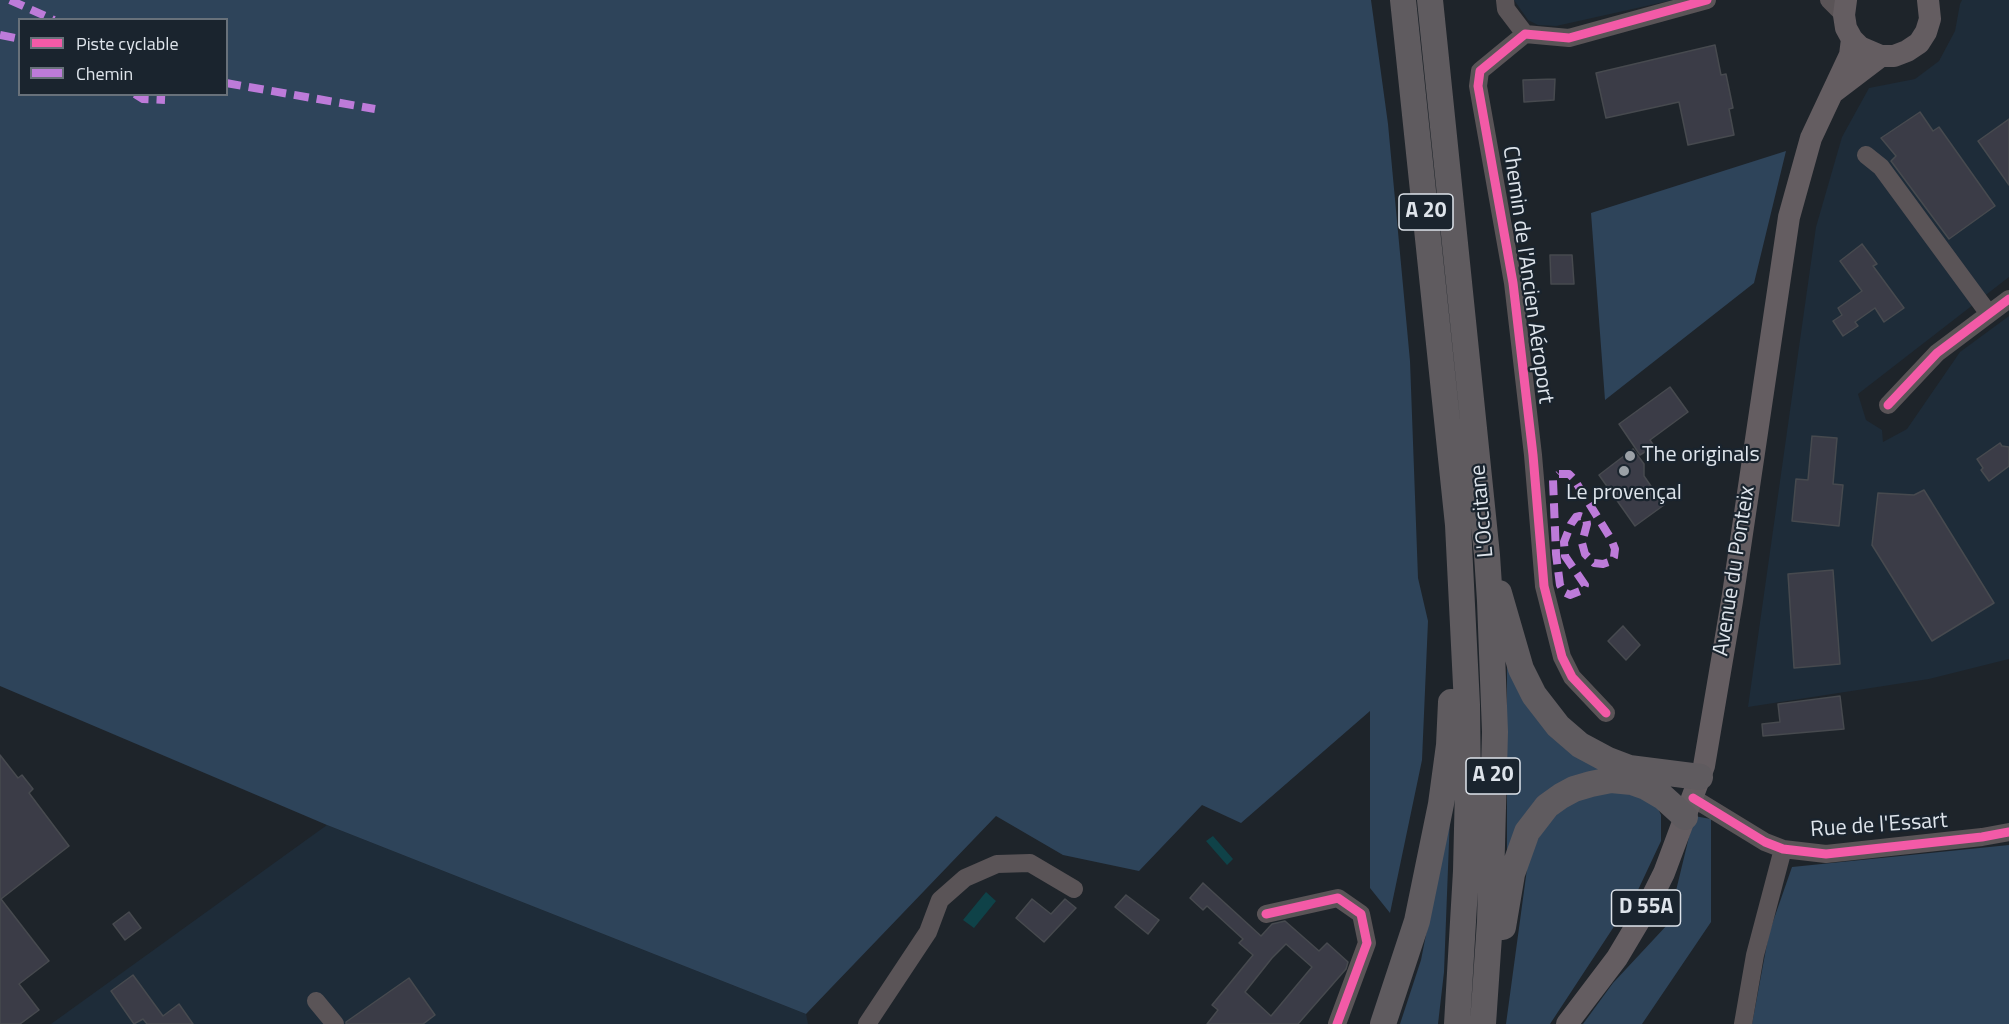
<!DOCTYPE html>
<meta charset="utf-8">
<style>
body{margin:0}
#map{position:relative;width:2009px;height:1024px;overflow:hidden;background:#1e242a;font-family:"Titillium Web",sans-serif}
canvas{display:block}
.legend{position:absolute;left:18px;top:18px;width:210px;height:78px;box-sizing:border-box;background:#1a242e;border:2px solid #68717a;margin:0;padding:8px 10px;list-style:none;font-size:18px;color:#dee4eb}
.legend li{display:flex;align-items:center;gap:12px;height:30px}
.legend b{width:30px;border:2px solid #68717a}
</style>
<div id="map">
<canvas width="2009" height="1024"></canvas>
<ul class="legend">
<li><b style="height:8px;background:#f35aa7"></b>Piste cyclable</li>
<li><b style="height:8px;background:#bd7bd9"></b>Chemin</li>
</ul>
</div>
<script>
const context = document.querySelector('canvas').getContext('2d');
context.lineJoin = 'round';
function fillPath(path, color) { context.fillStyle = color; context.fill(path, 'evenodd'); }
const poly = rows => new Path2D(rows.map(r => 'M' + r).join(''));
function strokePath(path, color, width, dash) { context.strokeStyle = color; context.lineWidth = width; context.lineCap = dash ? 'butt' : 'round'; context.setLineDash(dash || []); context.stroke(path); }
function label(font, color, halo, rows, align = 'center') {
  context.font = font + ' "Titillium Web",sans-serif'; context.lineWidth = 4.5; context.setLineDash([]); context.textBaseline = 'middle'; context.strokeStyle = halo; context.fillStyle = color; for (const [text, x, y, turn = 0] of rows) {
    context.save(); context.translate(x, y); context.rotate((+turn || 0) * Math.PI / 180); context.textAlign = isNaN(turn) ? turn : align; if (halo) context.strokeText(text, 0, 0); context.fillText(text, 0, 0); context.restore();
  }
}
fillPath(poly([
 [1514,0,1673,0,1556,26,1538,25,1528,20],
 [1962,0,2009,0,2009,277,1858,394,1866,420,1882,430,1883,442,1907,429,1960,352,2009,316,2009,659,1929,679,1748,707,1816,227,1842,137,1869,88,1915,79,1939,61,1955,31,1960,4],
 [327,825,806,1014,808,1024,51,1024]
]), '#1e2c39');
fillPath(poly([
 [0,0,1371,0,1388,124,1410,361,1418,578,1428,621,1422,760,1390,913,1370,888,1370,711,1241,823,1202,805,1139,871,1063,855,996,816,806,1014,327,825,0,686],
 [20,20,226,20,226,94,20,94],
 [1786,151,1754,283,1605,400,1591,213],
 [1507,648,1531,709,1617,771,1571,778,1507,859],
 [1608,787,1652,796,1661,815,1661,841,1638,890,1550,1024,1506,1024,1529,854,1557,807],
 [1451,790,1444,972,1438,1024,1400,1024,1421,960,1436,884],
 [1694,816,1711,819,1711,922,1642,1024,1583,1024,1613,983,1668,924],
 [2009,845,2009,1024,1752,1024,1769,933,1792,867]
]), '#2e445a');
fillPath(poly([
 [1213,836,1233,859,1227,865,1206,841],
 [986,892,996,901,974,928,963,920]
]), '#0f4248');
const building = poly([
 [1715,45,1721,75,1726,74,1733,108,1729,109,1734,135,1688,145,1679,102,1606,118,1596,73,1715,45],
 [1555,79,1554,100,1524,102,1523,80,1555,79],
 [1920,112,1933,131,1939,127,1995,206,1949,239,1891,161,1896,156,1881,138,1920,112],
 [2009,119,2009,185,1978,141,2009,119],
 [1862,244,1877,264,1873,266,1904,308,1884,322,1875,308,1855,322,1858,326,1843,336,1833,321,1842,315,1838,308,1862,291,1840,261,1862,244],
 [1550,255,1572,255,1574,284,1551,284,1550,255],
 [1670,387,1688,412,1650,440,1654,446,1640,455,1619,424,1670,387],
 [1812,436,1837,438,1833,484,1843,485,1839,526,1792,521,1796,479,1808,480,1812,436],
 [2000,443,2002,446,2009,447,2009,466,1989,481,1981,470,1983,468,1977,459,2000,443],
 [1633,449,1644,464,1644,476,1664,505,1635,526,1599,475,1633,449],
 [1924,490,1994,603,1932,641,1872,545,1878,493,1914,495,1924,490],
 [1833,570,1840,664,1794,668,1788,574,1833,570],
 [1623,626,1640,645,1626,660,1608,641,1623,626],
 [1840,696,1844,729,1763,736,1762,724,1780,722,1778,704,1840,696],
 [0,755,18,778,22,775,33,789,29,793,69,846,1,899,49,961,19,984,39,1010,20,1024,0,1024,0,755],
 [1203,883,1261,936,1272,924,1285,921,1319,951,1327,943,1348,962,1346,969,1298,1024,1207,1024,1218,1010,1212,1005,1253,955,1239,943,1243,939,1207,906,1203,910,1190,898,1203,883],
 [1286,944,1312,967,1271,1016,1245,992,1272,958,1286,944],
 [1126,895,1159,920,1148,934,1115,907,1126,895],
 [1032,899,1051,914,1065,899,1076,908,1044,942,1016,918,1032,899],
 [129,912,141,928,125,940,113,924,129,912],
 [133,975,163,1016,179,1004,193,1024,147,1024,143,1019,134,1024,111,991,133,975],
 [409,978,435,1015,423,1024,346,1024,346,1022,409,978]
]);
fillPath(building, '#3b3c47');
strokePath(building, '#474a4f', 1.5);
strokePath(poly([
 [1505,0,1506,9,1525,34],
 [1829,0,1844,15],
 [1866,155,1881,167,1989,314],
 [1888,405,1937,353,2009,299],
 [1606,713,1572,677,1562,657,1544,586,1533,455,1513,283,1478,86,1480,71,1525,34,1569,38,1707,0],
 [1693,798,1765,842,1783,849,1826,854,1982,837,2009,832],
 [1266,914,1338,898,1361,914,1367,943,1337,1024],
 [316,1001,335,1024],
 [867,1024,928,932,940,900,965,878,997,864,1030,863,1074,889],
 [1743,1024,1755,955,1783,849]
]), '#5a5457', 18);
strokePath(poly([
 [1846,0,1844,15,1846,28,1852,39,1860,47,1881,56,1894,56,1907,51,1919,43,1926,32,1930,19,1928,0],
 [1835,91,1881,56],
 [1567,1024,1617,958,1645,911,1664,873,1704,766,1732,601,1789,217,1811,138,1850,55,1852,39]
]), '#645d61', 22);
strokePath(poly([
 [1403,0,1458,525,1467,705,1468,787,1466,871,1457,1024],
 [1430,0,1487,555,1490,601,1495,732,1490,921,1483,1024],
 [1499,593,1521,669,1534,695,1558,726,1580,745,1608,760,1629,768,1700,777],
 [1503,927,1512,874,1527,832,1547,806,1561,796,1574,789,1591,784,1611,780,1632,782,1646,787,1663,797,1685,817],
 [1383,1024,1417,921,1441,804,1449,745,1451,702]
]), '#5f5b5f', 26);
strokePath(poly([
 [10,0,54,20],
 [0,35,20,39],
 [226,83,375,109],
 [135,94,143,99,165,100],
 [1559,474,1569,474,1574,479,1611,539,1615,549,1614,557,1612,561,1603,564,1594,563,1585,554,1582,543,1587,524,1586,518,1580,516,1576,517,1571,524,1564,542,1565,556,1585,585,1583,590,1570,595,1564,592,1560,585,1556,554,1553,480,1559,474]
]), '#bd7bd9', 8, [15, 8]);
strokePath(poly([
 [1888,405,1937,353,2009,299],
 [1606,713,1572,677,1562,657,1544,586,1533,455,1513,283,1478,86,1480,71,1525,34,1569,38,1707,0],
 [1693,798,1765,842,1783,849,1826,854,1982,837,2009,832],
 [1266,914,1338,898,1361,914,1367,943,1337,1024]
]), '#f35aa7', 9);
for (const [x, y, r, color] of [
 [1630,456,6,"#9ba1a7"],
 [1624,471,6,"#9ba1a7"]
]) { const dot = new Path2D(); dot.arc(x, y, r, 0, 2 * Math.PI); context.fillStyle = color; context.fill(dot); strokePath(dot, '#1a242e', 2); }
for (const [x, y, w] of [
 [1426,212,54],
 [1493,776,54],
 [1646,908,69]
]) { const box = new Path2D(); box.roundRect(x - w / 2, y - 18, w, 36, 4.5); context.fillStyle = '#1a242e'; context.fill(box); strokePath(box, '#dee4eb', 1.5); }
label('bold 21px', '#dee4eb', null, [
 ["A 20",1426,212],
 ["A 20",1493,776],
 ["D 55A",1646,908]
]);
label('22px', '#dee4eb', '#1a242e', [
 ["Chemin de l'Ancien Aéroport",1527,275,82],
 ["L'Occitane",1483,511,-95],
 ["Avenue du Ponteix",1735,571,-81],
 ["Rue de l'Essart",1879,826,-4]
]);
label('22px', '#dee4eb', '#1a242e', [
 ["The originals",1642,456],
 ["Le provençal",1624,494,"center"]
], 'left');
</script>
